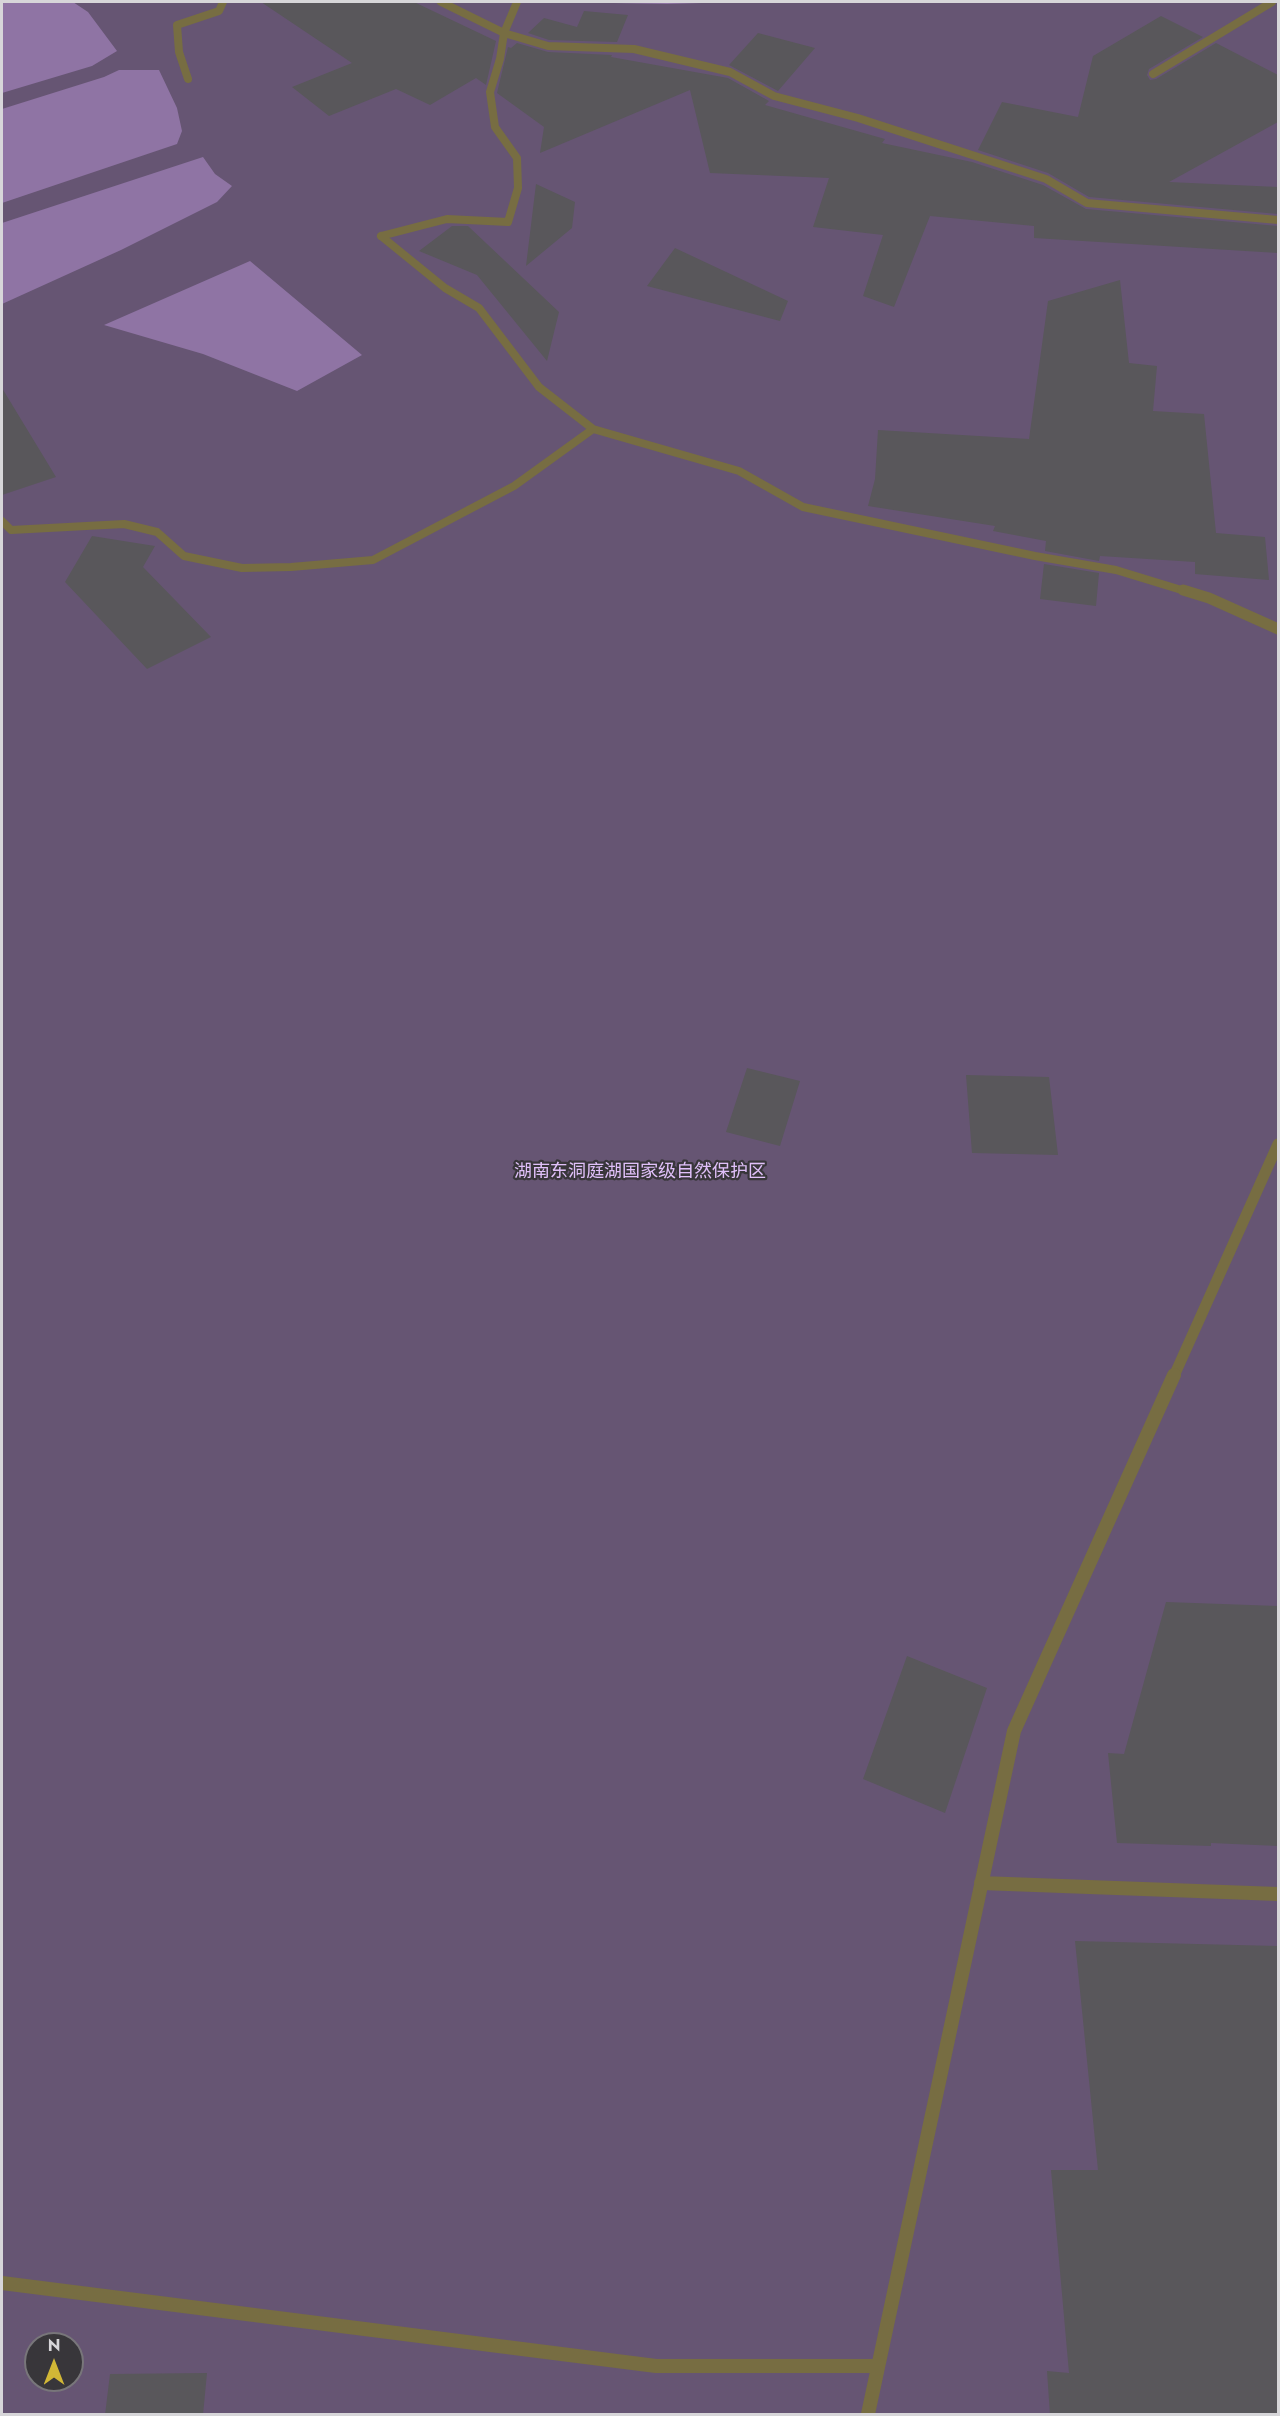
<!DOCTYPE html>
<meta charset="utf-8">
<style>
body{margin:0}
#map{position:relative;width:1280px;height:2416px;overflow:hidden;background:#38363a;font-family:Jost,sans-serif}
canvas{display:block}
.frame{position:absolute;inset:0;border:3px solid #d7d6d9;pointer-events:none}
.north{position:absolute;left:24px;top:2332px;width:60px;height:60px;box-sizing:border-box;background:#38363a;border:2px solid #78767a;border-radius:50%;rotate:0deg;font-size:16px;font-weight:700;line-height:24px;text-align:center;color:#d7d6d9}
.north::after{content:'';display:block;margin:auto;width:21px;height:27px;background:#d1b736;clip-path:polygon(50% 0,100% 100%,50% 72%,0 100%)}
</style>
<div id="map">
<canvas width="1280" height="2416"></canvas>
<div class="frame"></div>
<div class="north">N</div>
</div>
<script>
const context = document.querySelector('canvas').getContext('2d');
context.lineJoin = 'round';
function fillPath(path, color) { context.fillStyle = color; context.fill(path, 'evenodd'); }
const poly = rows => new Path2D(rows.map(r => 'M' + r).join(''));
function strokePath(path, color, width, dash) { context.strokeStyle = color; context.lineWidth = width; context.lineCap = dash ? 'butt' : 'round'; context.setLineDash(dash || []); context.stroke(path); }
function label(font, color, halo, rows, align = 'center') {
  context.font = font + ' Jost,"Noto Sans SC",sans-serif'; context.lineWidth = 4.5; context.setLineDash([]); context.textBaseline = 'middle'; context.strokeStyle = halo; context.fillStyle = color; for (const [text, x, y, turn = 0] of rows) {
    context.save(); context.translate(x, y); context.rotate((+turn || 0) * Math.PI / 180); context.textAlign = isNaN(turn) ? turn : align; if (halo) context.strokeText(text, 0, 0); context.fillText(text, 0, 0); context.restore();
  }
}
fillPath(poly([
 [2,2,1278,2,1278,2414,2,2414],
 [36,2344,72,2344,72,2380,36,2380]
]), '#665573');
fillPath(poly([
 [2,2,73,2,88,12,117,51,92,66,2,93],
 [560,2,737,2,667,4],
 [119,70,159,70,177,108,182,131,177,144,2,203,2,109,104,77],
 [203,157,215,174,232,186,217,202,121,250,2,304,2,223],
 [250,261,362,355,297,391,203,354,104,325]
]), '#8f74a4');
fillPath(poly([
 [261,2,414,2,496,41,486,85,476,78,430,105,396,89,329,116,292,87,352,63],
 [584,11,628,15,617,42,549,40,528,33,544,18,577,27],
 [1161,16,1203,37,1149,69,1147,75,1150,80,1156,79,1216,43,1278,75,1278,122,1169,182,1278,187,1278,214,1089,197,1048,173,978,150,1002,102,1078,117,1093,56],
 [758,33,815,48,778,91,729,65],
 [517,43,548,52,612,55,611,57,728,78,769,101,765,105,885,139,882,143,972,162,1043,185,1086,209,1278,226,1278,253,1034,238,1034,226,930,216,894,307,863,296,883,235,813,227,829,178,710,173,690,90,540,153,544,127,497,93,508,47,511,48],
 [536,184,575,202,572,228,526,266],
 [452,226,468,226,559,312,547,361,477,275,419,251],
 [675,248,788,301,780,321,647,286],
 [1120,280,1129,363,1157,366,1153,411,1204,414,1216,533,1265,537,1269,580,1195,574,1195,562,1100,556,1099,561,1045,551,1046,541,993,531,995,526,868,506,875,479,878,430,1029,439,1048,301],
 [2,388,56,477,2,495],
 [92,536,155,546,143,567,211,637,147,669,65,582],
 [1044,564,1099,573,1096,606,1040,599],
 [747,1068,800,1081,780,1146,726,1132],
 [966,1075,1049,1077,1058,1155,972,1153],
 [1166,1602,1278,1606,1278,1846,1211,1843,1211,1846,1117,1843,1108,1753,1124,1754],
 [907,1656,987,1688,945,1813,863,1779],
 [1075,1941,1278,1946,1278,2415,1050,2415,1047,2371,1069,2373,1051,2170,1098,2170],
 [207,2373,203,2415,105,2415,110,2374]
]), '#59575b');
strokePath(poly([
 [441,2,504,33,517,2],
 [1153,74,1272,2],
 [188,79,179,52,177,25,219,11,223,2],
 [381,236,447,219,508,222,518,188,517,158,495,127,490,92,500,59,504,33,548,46,634,49,730,72,774,96,858,118,1046,179,1087,203,1278,220],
 [381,236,445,288,479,308,539,387,593,429,739,471,803,507,1035,556,1116,570,1188,592],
 [2,521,11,530,124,524,157,532,184,556,242,568,291,567,373,560,514,486,593,429]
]), '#776d42', 8);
strokePath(poly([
 [1183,590,1209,598,1278,629],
 [1174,1376,1278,1144]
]), '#776d42', 11);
strokePath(poly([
 [981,1883,1278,1894],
 [2,2283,656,2366,877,2366],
 [868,2414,1014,1731,1174,1375]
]), '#776d42', 14);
label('18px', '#e0c0f9', '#38363a', [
 ["湖南东洞庭湖国家级自然保护区",640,1173]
]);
</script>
